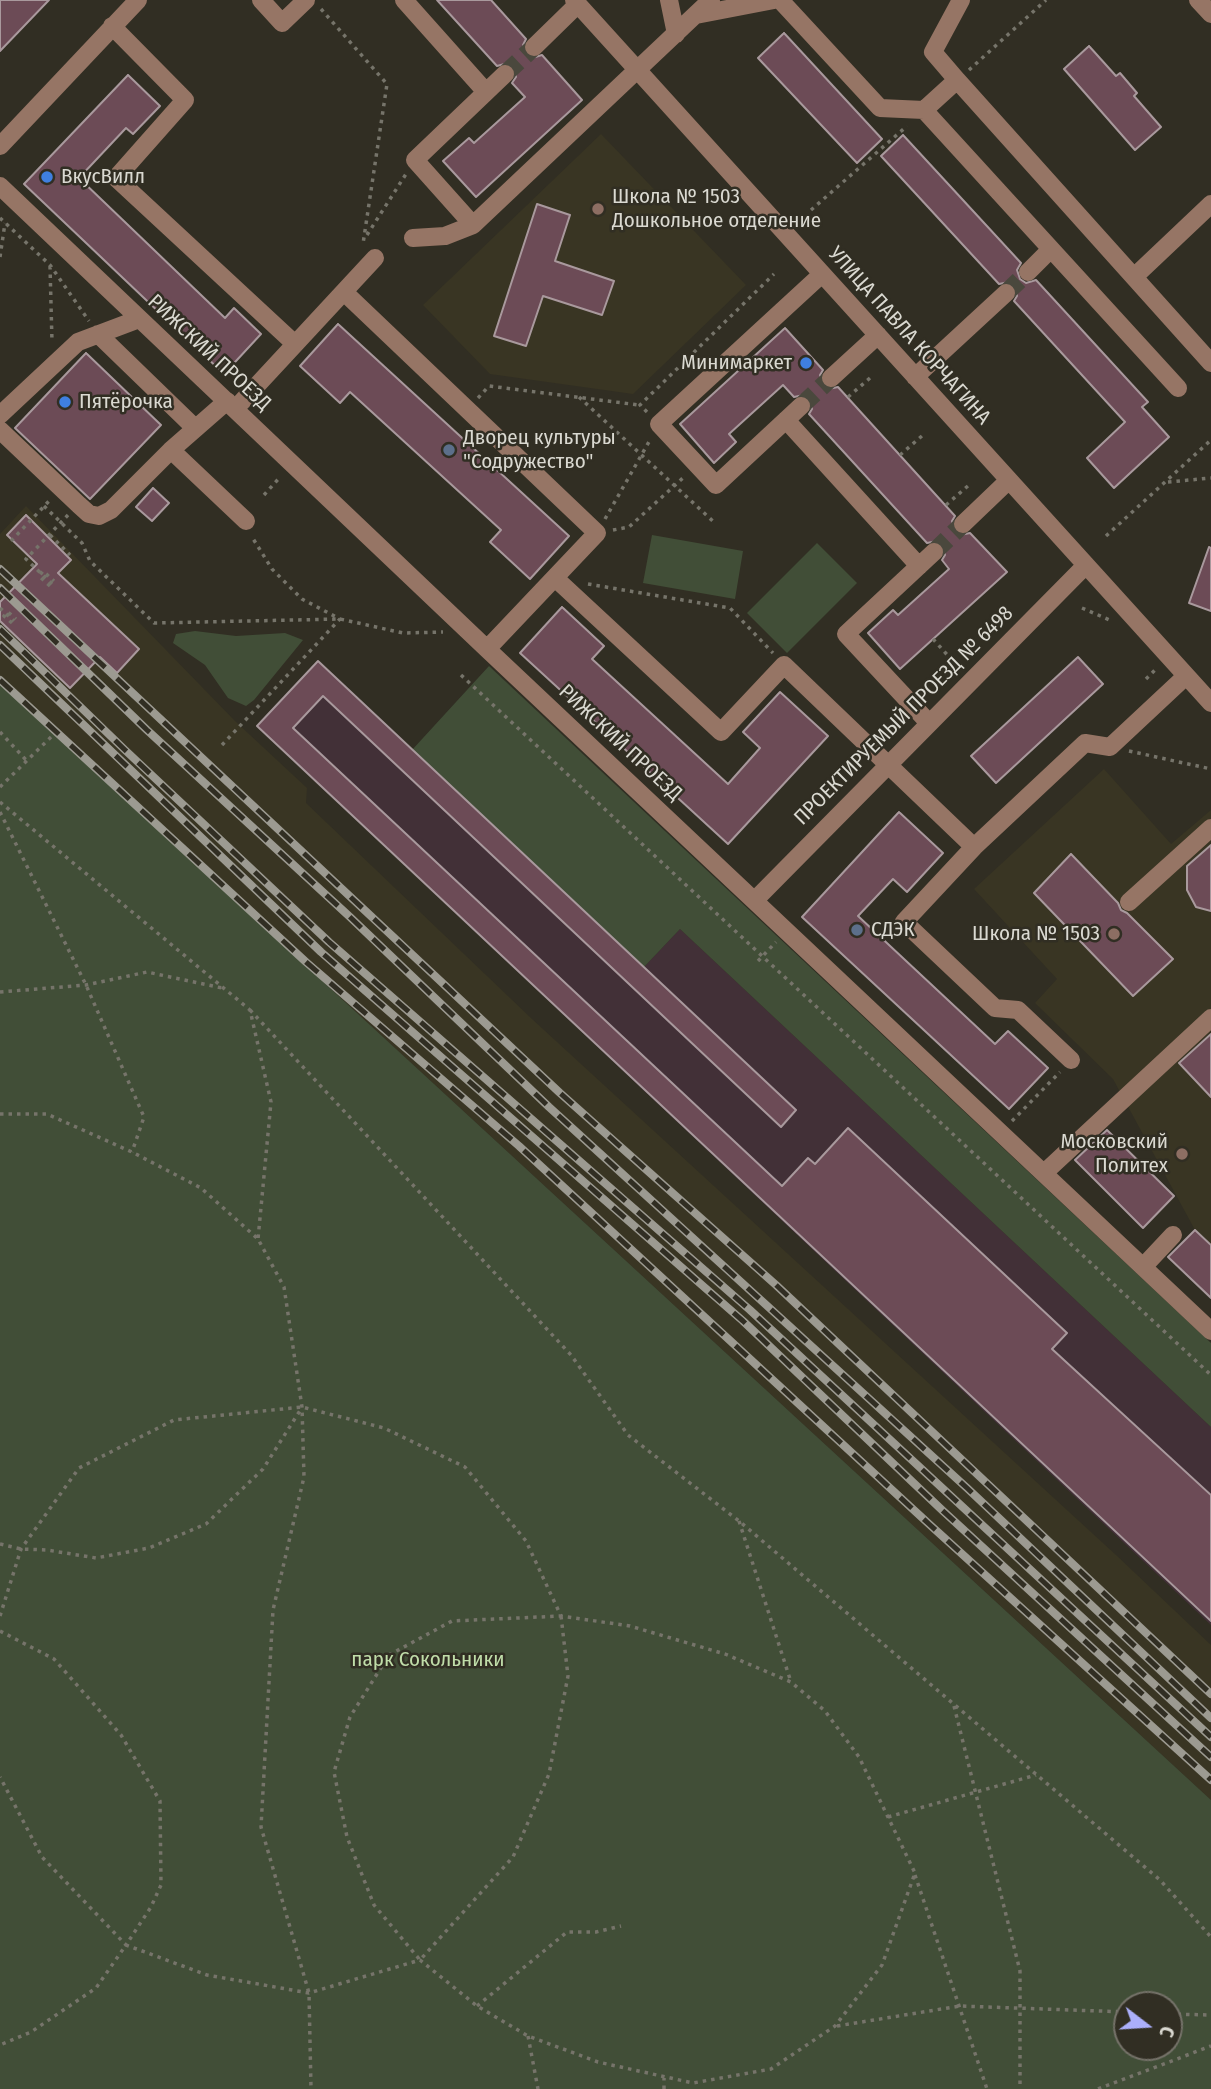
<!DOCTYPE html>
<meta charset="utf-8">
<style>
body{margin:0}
#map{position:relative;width:1211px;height:2089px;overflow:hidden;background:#312e23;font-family:"Fira Sans Condensed",sans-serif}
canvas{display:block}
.north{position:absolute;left:1113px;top:1991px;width:70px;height:70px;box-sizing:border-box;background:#312e23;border:2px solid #757269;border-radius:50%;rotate:107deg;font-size:19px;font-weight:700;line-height:28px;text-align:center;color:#dad9d1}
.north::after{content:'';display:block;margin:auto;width:24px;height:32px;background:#abaffb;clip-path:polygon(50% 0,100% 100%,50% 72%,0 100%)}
</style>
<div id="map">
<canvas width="1211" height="2089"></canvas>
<div class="north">С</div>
</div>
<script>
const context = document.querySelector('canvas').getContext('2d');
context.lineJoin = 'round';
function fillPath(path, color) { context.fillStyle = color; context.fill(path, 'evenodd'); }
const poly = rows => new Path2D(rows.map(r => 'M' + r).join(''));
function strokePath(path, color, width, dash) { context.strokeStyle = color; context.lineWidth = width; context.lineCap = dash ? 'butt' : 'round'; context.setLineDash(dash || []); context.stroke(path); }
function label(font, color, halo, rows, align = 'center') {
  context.font = font + ' "Fira Sans Condensed",sans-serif'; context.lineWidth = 5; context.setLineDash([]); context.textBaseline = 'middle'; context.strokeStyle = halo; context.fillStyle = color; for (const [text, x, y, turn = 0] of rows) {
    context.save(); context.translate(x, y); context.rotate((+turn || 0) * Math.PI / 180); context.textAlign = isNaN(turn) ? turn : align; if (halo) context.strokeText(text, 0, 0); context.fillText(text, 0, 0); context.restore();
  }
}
fillPath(poly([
 [318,661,644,967,680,929,1211,1427,1211,1625,257,726]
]), '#423037');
fillPath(poly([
 [601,134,746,285,633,394,490,374,423,305],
 [26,506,235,721,307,788,306,803,532,1019,1116,1555,1211,1645,1211,1800,0,684,0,534],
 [1104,769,1171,844,1211,810,1211,1245,1195,1230,1113,1079,1035,1003,1057,979,974,889]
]), '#393523');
fillPath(poly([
 [652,535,743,551,735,599,643,583],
 [817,543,857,583,787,653,747,613],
 [195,631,236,636,285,633,303,640,254,700,246,706,228,698,205,665,173,643,176,634],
 [489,666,1211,1343,1211,1427,680,929,644,967,412,750],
 [0,684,1211,1800,1211,2089,0,2089],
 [1127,2005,1169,2005,1169,2047,1127,2047]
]), '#414e37');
const building = poly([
 [0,0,49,0,0,51,0,0],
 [437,0,491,0,526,39,523,45,525,54,532,58,542,55,582,100,476,197,443,161,469,138,474,143,525,97,512,83,516,77,514,67,508,63,497,66,437,0],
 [784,33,882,139,857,163,758,58,784,33],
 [1089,46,1116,76,1120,73,1137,93,1134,96,1161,127,1135,150,1064,69,1089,46],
 [128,75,160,106,133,134,126,128,79,178,225,318,234,308,261,334,224,374,24,184,128,75],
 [903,135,1021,263,1017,270,1020,279,1026,283,1036,280,1148,402,1142,407,1169,437,1114,488,1087,458,1125,422,1014,301,1017,296,1015,286,1009,282,999,284,881,156,903,135],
 [537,204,570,215,555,261,614,281,602,315,543,296,526,346,494,336,537,204],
 [338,324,569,536,530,579,490,542,501,530,350,392,340,403,300,366,338,324],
 [785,328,823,370,820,375,822,385,828,389,838,387,955,516,952,521,954,531,960,535,970,533,1007,572,900,669,868,633,893,610,898,615,949,569,942,560,945,555,943,545,937,541,927,543,809,414,812,409,810,399,804,395,794,397,783,385,729,434,736,442,714,463,680,424,785,328],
 [86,353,161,425,90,499,15,428,86,353],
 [153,488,169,503,152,521,136,507,153,488],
 [26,515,71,560,58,573,139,649,117,673,100,657,70,688,0,621,0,602,37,564,7,535,26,515],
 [1209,547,1211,548,1211,611,1189,603,1209,547],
 [562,607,604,646,592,659,728,784,760,748,743,732,780,692,828,736,728,844,520,653,562,607],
 [1078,657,1103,684,996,783,971,756,1078,657],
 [318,661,796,1110,781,1127,323,696,293,728,782,1186,808,1158,815,1164,848,1128,1067,1333,1052,1349,1211,1495,1211,1621,257,726,318,661],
 [899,812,943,853,907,892,893,879,858,916,995,1044,1008,1031,1048,1068,1009,1109,802,917,899,812],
 [1211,845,1211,911,1196,907,1187,890,1187,866,1211,845],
 [1071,854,1118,903,1121,910,1127,913,1173,959,1133,996,1034,893,1071,854],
 [1211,1034,1211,1097,1179,1063,1211,1034],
 [1107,1130,1174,1196,1143,1228,1075,1160,1107,1130],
 [1195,1230,1211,1245,1211,1298,1168,1257,1195,1230]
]);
fillPath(building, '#6c4b56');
strokePath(building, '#a9999d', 2);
strokePath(poly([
 [505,74,534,47],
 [1006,293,1028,272],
 [801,406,831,378],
 [934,552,963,524]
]), '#4a483d', 18, [18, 9]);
strokePath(poly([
 [321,9,387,84,363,244],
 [969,70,1046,0],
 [811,210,907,126],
 [0,218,50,265,89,321],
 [367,235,406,174],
 [0,257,5,223],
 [50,266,52,342],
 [579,397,716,524],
 [848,397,870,378],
 [478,398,489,386,639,405],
 [647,412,640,405,774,274],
 [900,455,923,435],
 [1168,482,1211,478],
 [264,495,281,476],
 [946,505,969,485],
 [44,506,82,543,90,561,154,623,340,619,403,633,443,632],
 [605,519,650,440],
 [613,530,629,527,684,477],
 [50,535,70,555],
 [1106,536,1211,440],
 [11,541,51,499],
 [52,584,26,559,68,515],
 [588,584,730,608,773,653],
 [50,586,39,576,43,571,54,581],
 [0,608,14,621],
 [1082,608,1112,621],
 [12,623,4,616,8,612,16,619],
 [933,639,950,658],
 [461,675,1211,1375],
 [1146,679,1156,669,1155,668],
 [0,732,27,761],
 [222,745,340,619,302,599,272,569,252,537],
 [1129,751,1211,769],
 [0,787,51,737],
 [0,802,250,1010,271,1102,258,1239],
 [0,812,86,985,144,1117,132,1152],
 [758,961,776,942],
 [0,992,86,985,147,972,222,988],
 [250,1010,571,1355,628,1435,739,1521,1160,1880,1211,1937],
 [0,1114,47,1114,132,1152,201,1188,258,1239,284,1287,302,1407,304,1477,273,1610,261,1827,309,1993,311,2089],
 [1012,1121,1060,1072],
 [739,1521,791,1682],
 [0,1544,21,1549,47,1550,96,1558,149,1548,206,1524,263,1469,301,1409],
 [0,1616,21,1549,79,1468,174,1420,302,1407,384,1428,465,1467,526,1541,561,1616,630,1626,725,1654,791,1682,825,1711,859,1757,915,1873,882,1965,835,2026,771,2069,693,2083,598,2062,528,2036,477,2006,420,1960,309,1993,207,1975,126,1945,96,1988,31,2032,0,2045],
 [561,1616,568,1676,549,1774,513,1857,420,1960,374,1905,347,1837,334,1772,350,1717,389,1655,452,1621,561,1616],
 [0,1631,54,1659,121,1735,160,1801,161,1885,151,1907,126,1945,42,1857,0,1777],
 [954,1706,1020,1971,1020,2089],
 [888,1817,1036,1775],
 [915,1875,987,2089],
 [477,2006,567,1932,596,1932,621,1926],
 [1169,2014,1211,2015],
 [837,2026,960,2006,1127,2012],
 [528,2036,538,2089],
 [664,2089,664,2078],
 [1098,2089,1211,2046]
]), '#76746a', 3.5, [3.5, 5]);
strokePath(poly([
 [261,0,282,23,306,0],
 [404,0,486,92],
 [574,0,1211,703],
 [669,0,676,34],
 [780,0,880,108,924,110,1178,388],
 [1198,0,1211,14],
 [696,15,774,0],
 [112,26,185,100,116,178,295,344],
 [534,47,578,4],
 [505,74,415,160,473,225,711,0],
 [957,80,933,52,961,0],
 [924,110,957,80,1211,363],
 [0,146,138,0],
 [0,186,487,649,1211,1331],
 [413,238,445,236,473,225],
 [1028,272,1051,249],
 [1134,277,1211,204],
 [344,292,597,533,487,649],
 [98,334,195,428],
 [915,377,1006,293],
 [831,378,878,335],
 [801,406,716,485,659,424,822,274],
 [235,409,375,258],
 [0,415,78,342,139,319],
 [786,420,919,566],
 [0,430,79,505,89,514,99,516,111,510,171,450,227,401],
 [171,450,246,521],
 [963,524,1009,480],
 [555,578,721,732,784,665,974,847],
 [929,723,846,634,934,552],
 [755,900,1086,565],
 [1129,902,1211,828],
 [1071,1060,1018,1010,995,1008,904,922,974,847,1085,743,1110,747,1186,676],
 [1044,1173,1211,1018],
 [1143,1267,1173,1235]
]), '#967565', 18);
const rail = poly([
 [0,569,560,1093,776,1285,1211,1694],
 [0,588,147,730,350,917,549,1107,967,1488,1211,1718],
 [0,629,125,750,329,942,750,1310,1211,1737],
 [0,645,321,952,743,1321,942,1510,1211,1757],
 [0,680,306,962,519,1146,929,1524,1211,1780]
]);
strokePath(rail, '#9c9a91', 8);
strokePath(rail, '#312e23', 5, [16]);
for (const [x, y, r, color] of [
 [47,177,7,"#3f7fe0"],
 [598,209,7,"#8d6e63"],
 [806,363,7,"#3f7fe0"],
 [65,402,7,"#3f7fe0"],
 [449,450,7,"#5c6f8a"],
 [857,930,7,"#5c6f8a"],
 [1114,934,7,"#8d6e63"],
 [1182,1154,7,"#8d6e63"]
]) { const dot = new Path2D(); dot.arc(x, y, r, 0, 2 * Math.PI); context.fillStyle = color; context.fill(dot); strokePath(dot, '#312e23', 2.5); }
label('21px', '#dad9d1', '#312e23', [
 ["ВкусВилл",61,177],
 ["Школа № 1503",612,197],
 ["Дошкольное отделение",612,221],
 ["Минимаркет",792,363,"right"],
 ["Пятёрочка",79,402],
 ["Дворец культуры",463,438],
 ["\"Содружество\"",463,462],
 ["СДЭК",871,930],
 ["Школа № 1503",1100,934,"right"],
 ["Московский",1168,1142,"right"],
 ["Политех",1168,1166,"right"]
], 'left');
label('21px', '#dad9d1', '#312e23', [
 ["УЛИЦА ПАВЛА КОРЧАГИНА",909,336,48],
 ["РИЖСКИЙ ПРОЕЗД",209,353,43],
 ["ПРОЕКТИРУЕМЫЙ ПРОЕЗД № 6498",904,716,-45],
 ["РИЖСКИЙ ПРОЕЗД",620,743,43]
]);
label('21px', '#c0dda9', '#312e23', [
 ["парк Сокольники",428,1660]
]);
</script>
